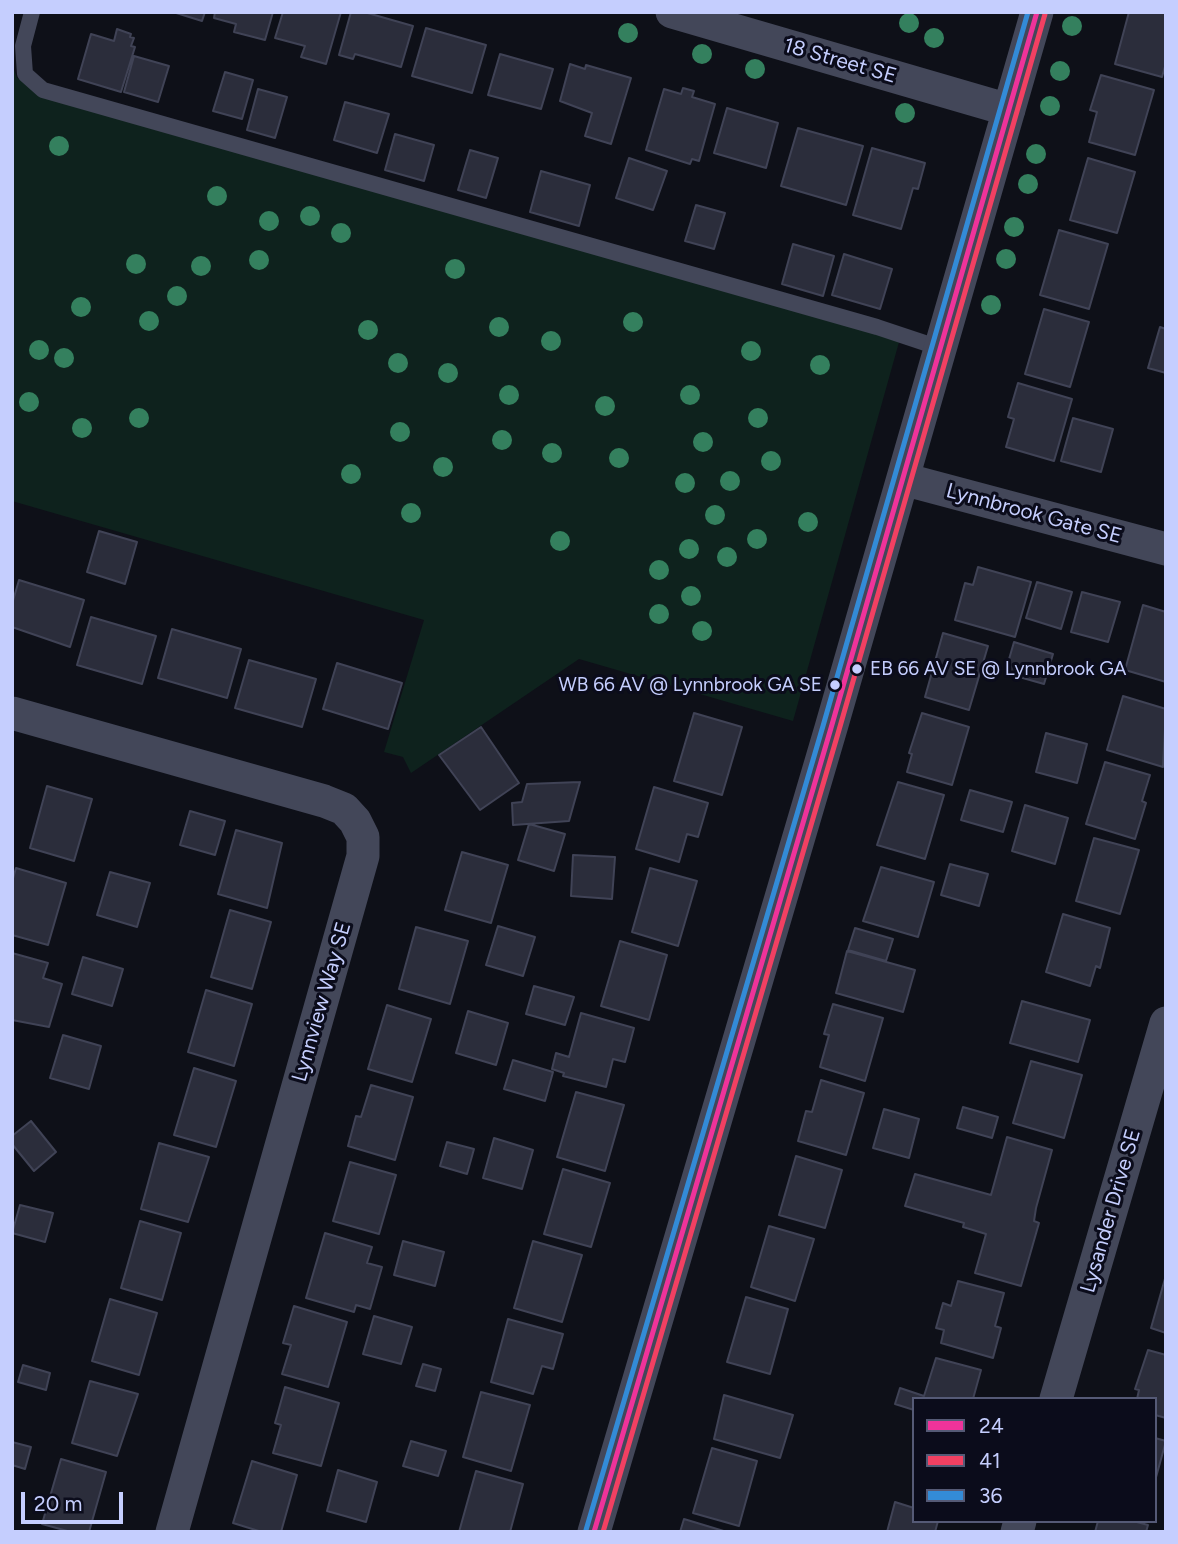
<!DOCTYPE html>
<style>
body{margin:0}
#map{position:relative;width:1178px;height:1544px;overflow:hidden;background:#0e1018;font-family:Figtree,sans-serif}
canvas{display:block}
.frame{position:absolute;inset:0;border:14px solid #c5cefe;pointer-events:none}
.legend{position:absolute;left:912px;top:1397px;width:245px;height:126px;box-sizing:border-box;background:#0b0c1b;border:2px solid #555a76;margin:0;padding:9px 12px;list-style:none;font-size:21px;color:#c5cefe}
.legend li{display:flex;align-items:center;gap:14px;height:35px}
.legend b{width:35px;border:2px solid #555a76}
.scale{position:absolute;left:21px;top:1492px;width:102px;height:32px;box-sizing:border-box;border:4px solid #c5cefe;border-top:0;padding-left:9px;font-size:21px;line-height:24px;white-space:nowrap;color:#c5cefe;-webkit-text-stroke:5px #0b0c1b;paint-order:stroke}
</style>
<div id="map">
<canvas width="1178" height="1544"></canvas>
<div class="frame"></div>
<ul class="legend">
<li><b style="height:9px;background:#ef339a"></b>24</li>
<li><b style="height:9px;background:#f24062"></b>41</li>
<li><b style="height:9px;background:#338bd7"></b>36</li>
</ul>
<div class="scale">20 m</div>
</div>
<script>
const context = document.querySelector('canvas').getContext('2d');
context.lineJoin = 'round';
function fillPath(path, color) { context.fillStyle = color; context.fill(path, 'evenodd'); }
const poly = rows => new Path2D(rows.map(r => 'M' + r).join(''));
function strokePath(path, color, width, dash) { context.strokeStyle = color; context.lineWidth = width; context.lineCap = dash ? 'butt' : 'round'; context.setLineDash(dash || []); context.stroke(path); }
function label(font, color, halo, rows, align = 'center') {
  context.font = font + ' Figtree,sans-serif'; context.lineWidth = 6; context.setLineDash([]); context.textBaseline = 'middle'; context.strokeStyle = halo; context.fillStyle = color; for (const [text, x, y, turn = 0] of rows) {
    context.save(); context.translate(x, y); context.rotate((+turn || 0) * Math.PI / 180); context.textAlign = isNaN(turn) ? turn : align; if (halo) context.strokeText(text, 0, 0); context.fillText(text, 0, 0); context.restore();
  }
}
fillPath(poly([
 [12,64,17,78,901,335,793,721,579,659,411,773,403,757,384,752,424,620,12,501]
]), '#0e221d');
const building = poly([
 [173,12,205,12,202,21,173,12],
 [215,12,273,12,265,40,234,32,236,24,214,18,215,12],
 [283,12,341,12,326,64,301,57,305,46,275,38,283,12],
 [351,12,364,12,413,26,401,67,355,54,353,59,339,55,351,12],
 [1129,12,1166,12,1166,63,1162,77,1115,64,1129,12],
 [426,28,486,45,472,93,412,76,426,28],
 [117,29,131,34,130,37,134,38,131,46,135,47,121,92,78,79,91,34,114,41,117,29],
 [500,54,553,69,541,109,488,95,500,54],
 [134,56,169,66,158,102,124,92,134,56],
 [570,64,585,69,586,65,631,78,611,144,585,136,592,113,560,101,570,64],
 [225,72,253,80,242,119,213,111,225,72],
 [1101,75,1154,90,1135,155,1089,142,1097,112,1090,110,1101,75],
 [683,88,694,91,692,97,715,104,699,161,692,159,690,164,646,150,664,89,681,94,683,88],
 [258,89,287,97,275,138,247,130,258,89],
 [345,102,389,114,377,153,334,140,345,102],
 [727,108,778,123,766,168,714,153,727,108],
 [798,128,863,146,846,205,781,186,798,128],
 [395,134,434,145,424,181,385,170,395,134],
 [872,148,925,163,918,189,913,188,901,229,853,215,872,148],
 [470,150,498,158,486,198,458,190,470,150],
 [629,158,667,171,653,210,616,198,629,158],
 [1088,158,1135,172,1117,233,1070,220,1088,158],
 [541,171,590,185,579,226,530,212,541,171],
 [696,205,725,213,714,249,685,241,696,205],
 [1059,230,1108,244,1089,309,1040,295,1059,230],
 [793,244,834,256,823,296,782,284,793,244],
 [844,254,892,269,880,309,832,295,844,254],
 [1044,309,1089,322,1070,387,1025,374,1044,309],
 [1160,327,1166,329,1166,373,1148,368,1160,327],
 [1018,383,1072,399,1054,461,1006,447,1014,419,1008,417,1018,383],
 [1073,418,1113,429,1101,472,1061,461,1073,418],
 [99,531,137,542,125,584,87,572,99,531],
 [978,567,1031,582,1015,637,955,620,965,583,973,585,978,567],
 [19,580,84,600,70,647,12,627,12,604,19,580],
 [1037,582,1072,592,1061,629,1026,618,1037,582],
 [1082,592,1120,602,1108,642,1071,632,1082,592],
 [1143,605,1166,612,1166,682,1125,670,1143,605],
 [91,617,156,636,142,684,77,665,91,617],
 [172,629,241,649,227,698,158,678,172,629],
 [943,633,988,646,969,710,925,697,943,633],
 [1014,642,1053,654,1044,684,1005,673,1014,642],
 [249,660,316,679,302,727,235,708,249,660],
 [337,663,402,683,388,729,323,709,337,663],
 [1123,696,1166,709,1163,767,1107,750,1123,696],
 [694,713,742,727,722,795,674,781,694,713],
 [922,713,969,727,952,785,907,772,912,754,909,753,922,713],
 [481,727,519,783,480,810,439,755,481,727],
 [1046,733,1087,744,1077,783,1036,772,1046,733],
 [1105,762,1150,775,1142,801,1146,803,1135,839,1086,824,1105,762],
 [580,782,569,821,513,825,512,803,522,802,527,784,580,782],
 [898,782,944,795,925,859,877,845,898,782],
 [47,786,92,799,74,861,30,848,47,786],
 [654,787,708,803,698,837,687,834,679,862,636,849,654,787],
 [970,790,1012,802,1003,832,961,820,970,790],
 [1025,805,1068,818,1055,864,1012,851,1025,805],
 [190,811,225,821,215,855,180,845,190,811],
 [529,824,565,834,554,871,518,860,529,824],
 [236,830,282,843,267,908,218,894,236,830],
 [1094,838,1139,850,1120,914,1076,901,1094,838],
 [462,852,508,865,491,923,445,910,462,852],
 [573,855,615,857,612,899,571,896,573,855],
 [950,864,988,874,979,906,941,895,950,864],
 [881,867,934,882,918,937,863,921,881,867],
 [16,868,66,883,48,945,12,935,12,882,16,868],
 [650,868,697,881,678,946,632,932,650,868],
 [110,872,150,883,137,927,97,915,110,872],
 [230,910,271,922,252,989,211,977,230,910],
 [1063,914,1110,928,1100,968,1096,966,1090,986,1046,972,1063,914],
 [498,926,535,937,523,976,486,965,498,926],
 [416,927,468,941,450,1004,399,989,416,927],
 [855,928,893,939,886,961,848,950,855,928],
 [620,941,667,955,649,1020,601,1006,620,941],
 [847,951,915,970,903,1012,836,993,847,951],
 [12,953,48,963,43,978,62,984,49,1027,12,1020,12,953],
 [83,957,123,969,112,1006,72,994,83,957],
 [534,986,574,997,565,1025,526,1014,534,986],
 [206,990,252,1004,234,1066,188,1052,206,990],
 [1022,1001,1090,1020,1078,1062,1010,1043,1022,1001],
 [833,1004,883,1018,865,1081,820,1067,829,1035,824,1034,833,1004],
 [387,1005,431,1019,412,1082,368,1069,387,1005],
 [468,1011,508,1023,496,1065,456,1053,468,1011],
 [581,1013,634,1028,625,1062,613,1059,606,1087,563,1076,564,1073,552,1069,556,1053,569,1057,581,1013],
 [63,1035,101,1046,89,1089,50,1078,63,1035],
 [513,1060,553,1072,545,1101,504,1089,513,1060],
 [1031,1061,1082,1075,1064,1138,1013,1123,1031,1061],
 [194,1068,236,1081,216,1147,174,1135,194,1068],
 [821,1080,864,1093,846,1155,798,1141,806,1111,812,1112,821,1080],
 [371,1085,413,1097,395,1160,348,1146,356,1116,361,1117,371,1085],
 [576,1092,624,1105,605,1171,557,1157,576,1092],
 [963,1107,998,1117,992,1138,957,1128,963,1107],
 [884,1109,919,1119,909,1158,873,1148,884,1109],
 [31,1121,56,1152,34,1171,12,1144,12,1136,31,1121],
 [1007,1137,1052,1150,1036,1208,1034,1221,1039,1223,1021,1286,975,1273,986,1234,963,1227,964,1223,905,1206,915,1174,991,1195,1007,1137],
 [494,1138,533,1150,522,1189,483,1178,494,1138],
 [447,1142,474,1149,467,1174,440,1166,447,1142],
 [159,1143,209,1157,188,1222,141,1209,159,1143],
 [796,1156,842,1170,825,1228,779,1215,796,1156],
 [350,1162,396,1175,379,1234,333,1221,350,1162],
 [563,1169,610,1183,591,1247,544,1234,563,1169],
 [20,1205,53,1213,45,1242,12,1233,20,1205],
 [140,1221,181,1233,162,1300,121,1288,140,1221],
 [769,1226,814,1239,795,1301,751,1287,769,1226],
 [325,1233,372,1247,367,1263,382,1267,370,1309,356,1305,354,1312,306,1298,325,1233],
 [403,1241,444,1252,435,1286,394,1275,403,1241],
 [533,1241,582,1255,562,1322,514,1308,533,1241],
 [1166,1275,1166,1333,1151,1328,1166,1275],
 [958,1281,1004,1293,995,1326,1001,1328,993,1358,941,1343,944,1330,936,1328,943,1303,951,1306,958,1281],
 [746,1297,788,1309,770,1374,727,1362,746,1297],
 [110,1299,157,1313,139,1375,92,1361,110,1299],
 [294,1306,347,1322,328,1387,282,1374,291,1345,283,1343,294,1306],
 [374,1316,412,1327,401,1364,363,1354,374,1316],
 [508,1319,563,1334,553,1369,542,1366,533,1394,491,1382,508,1319],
 [1148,1350,1166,1355,1166,1418,1155,1415,1155,1399,1137,1399,1139,1390,1135,1389,1148,1350],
 [936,1358,981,1370,973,1399,914,1399,914,1410,895,1404,900,1388,924,1396,936,1358],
 [423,1364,441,1369,435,1391,416,1386,423,1364],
 [23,1365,50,1373,46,1390,18,1382,23,1365],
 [90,1381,138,1394,117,1456,72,1443,90,1381],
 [285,1387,339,1403,321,1466,273,1453,281,1425,275,1423,285,1387],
 [481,1392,530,1405,511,1471,463,1457,481,1392],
 [724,1395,793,1415,780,1458,714,1439,724,1395],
 [1155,1438,1166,1441,1155,1481,1155,1438],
 [411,1441,446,1451,438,1476,403,1466,411,1441],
 [12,1442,31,1447,25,1469,12,1465,12,1442],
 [712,1448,757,1461,739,1526,693,1513,712,1448],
 [61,1459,106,1472,89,1532,71,1532,42,1524,61,1459],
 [252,1461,297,1475,281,1532,262,1532,233,1523,252,1461],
 [338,1470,377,1482,366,1522,327,1511,338,1470],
 [476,1471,523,1484,510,1532,459,1532,476,1471],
 [895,1502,914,1508,914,1521,938,1521,935,1532,887,1532,895,1502],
 [684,1519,727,1532,680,1532,684,1519],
 [1098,1521,1133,1521,1148,1525,1146,1532,1095,1532,1098,1521]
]);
fillPath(building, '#2b2d3b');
strokePath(building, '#404356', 2);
strokePath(poly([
 [32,12,23,46,25,74,43,90,877,327,940,348]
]), '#434759', 16);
strokePath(poly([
 [672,12,1009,110],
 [903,479,1166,549],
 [12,713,324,801,344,809,355,821,363,837,363,856,172,1532],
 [1056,1399,1166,1023],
 [594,1532,831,728,1037,12],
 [1017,1532,1020,1521]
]), '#434759', 33);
strokePath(poly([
 [594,1532,831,728,1037,12]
]), '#ef339a', 5);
strokePath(poly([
 [603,1532,839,730,1045,14]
]), '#f24062', 5);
strokePath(poly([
 [586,1530,823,726,1028,12]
]), '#338bd7', 5);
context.fillStyle = '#34805e';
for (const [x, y] of [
 [909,23],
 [1072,26],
 [628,33],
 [934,38],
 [702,54],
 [755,69],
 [1060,71],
 [1050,106],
 [905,113],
 [59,146],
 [1036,154],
 [1028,184],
 [217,196],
 [310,216],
 [269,221],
 [1014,227],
 [341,233],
 [1006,259],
 [259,260],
 [136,264],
 [201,266],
 [455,269],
 [177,296],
 [991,305],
 [81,307],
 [149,321],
 [633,322],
 [499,327],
 [368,330],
 [551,341],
 [39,350],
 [751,351],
 [64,358],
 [398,363],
 [820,365],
 [448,373],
 [509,395],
 [690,395],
 [29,402],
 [605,406],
 [139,418],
 [758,418],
 [82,428],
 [400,432],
 [502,440],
 [703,442],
 [552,453],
 [619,458],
 [771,461],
 [443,467],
 [351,474],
 [730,481],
 [685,483],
 [411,513],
 [715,515],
 [808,522],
 [757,539],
 [560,541],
 [689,549],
 [727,557],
 [659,570],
 [691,596],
 [659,614],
 [702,631]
]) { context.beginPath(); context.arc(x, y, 10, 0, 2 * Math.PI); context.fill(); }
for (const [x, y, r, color] of [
 [857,669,6,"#c5cefe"],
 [835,685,6,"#c5cefe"]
]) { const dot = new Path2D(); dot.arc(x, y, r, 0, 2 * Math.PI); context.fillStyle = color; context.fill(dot); strokePath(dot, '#0b0c1b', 2.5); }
label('19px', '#c5cefe', '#0b0c1b', [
 ["EB 66 AV SE @ Lynnbrook GA",870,669],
 ["WB 66 AV @ Lynnbrook GA SE",822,685,"right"]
], 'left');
label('21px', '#c5cefe', '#0b0c1b', [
 ["18 Street SE",840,61,16],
 ["Lynnbrook Gate SE",1034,514,15],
 ["Lynnview Way SE",322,1002,-74],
 ["Lysander Drive SE",1111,1211,-74]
]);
</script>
